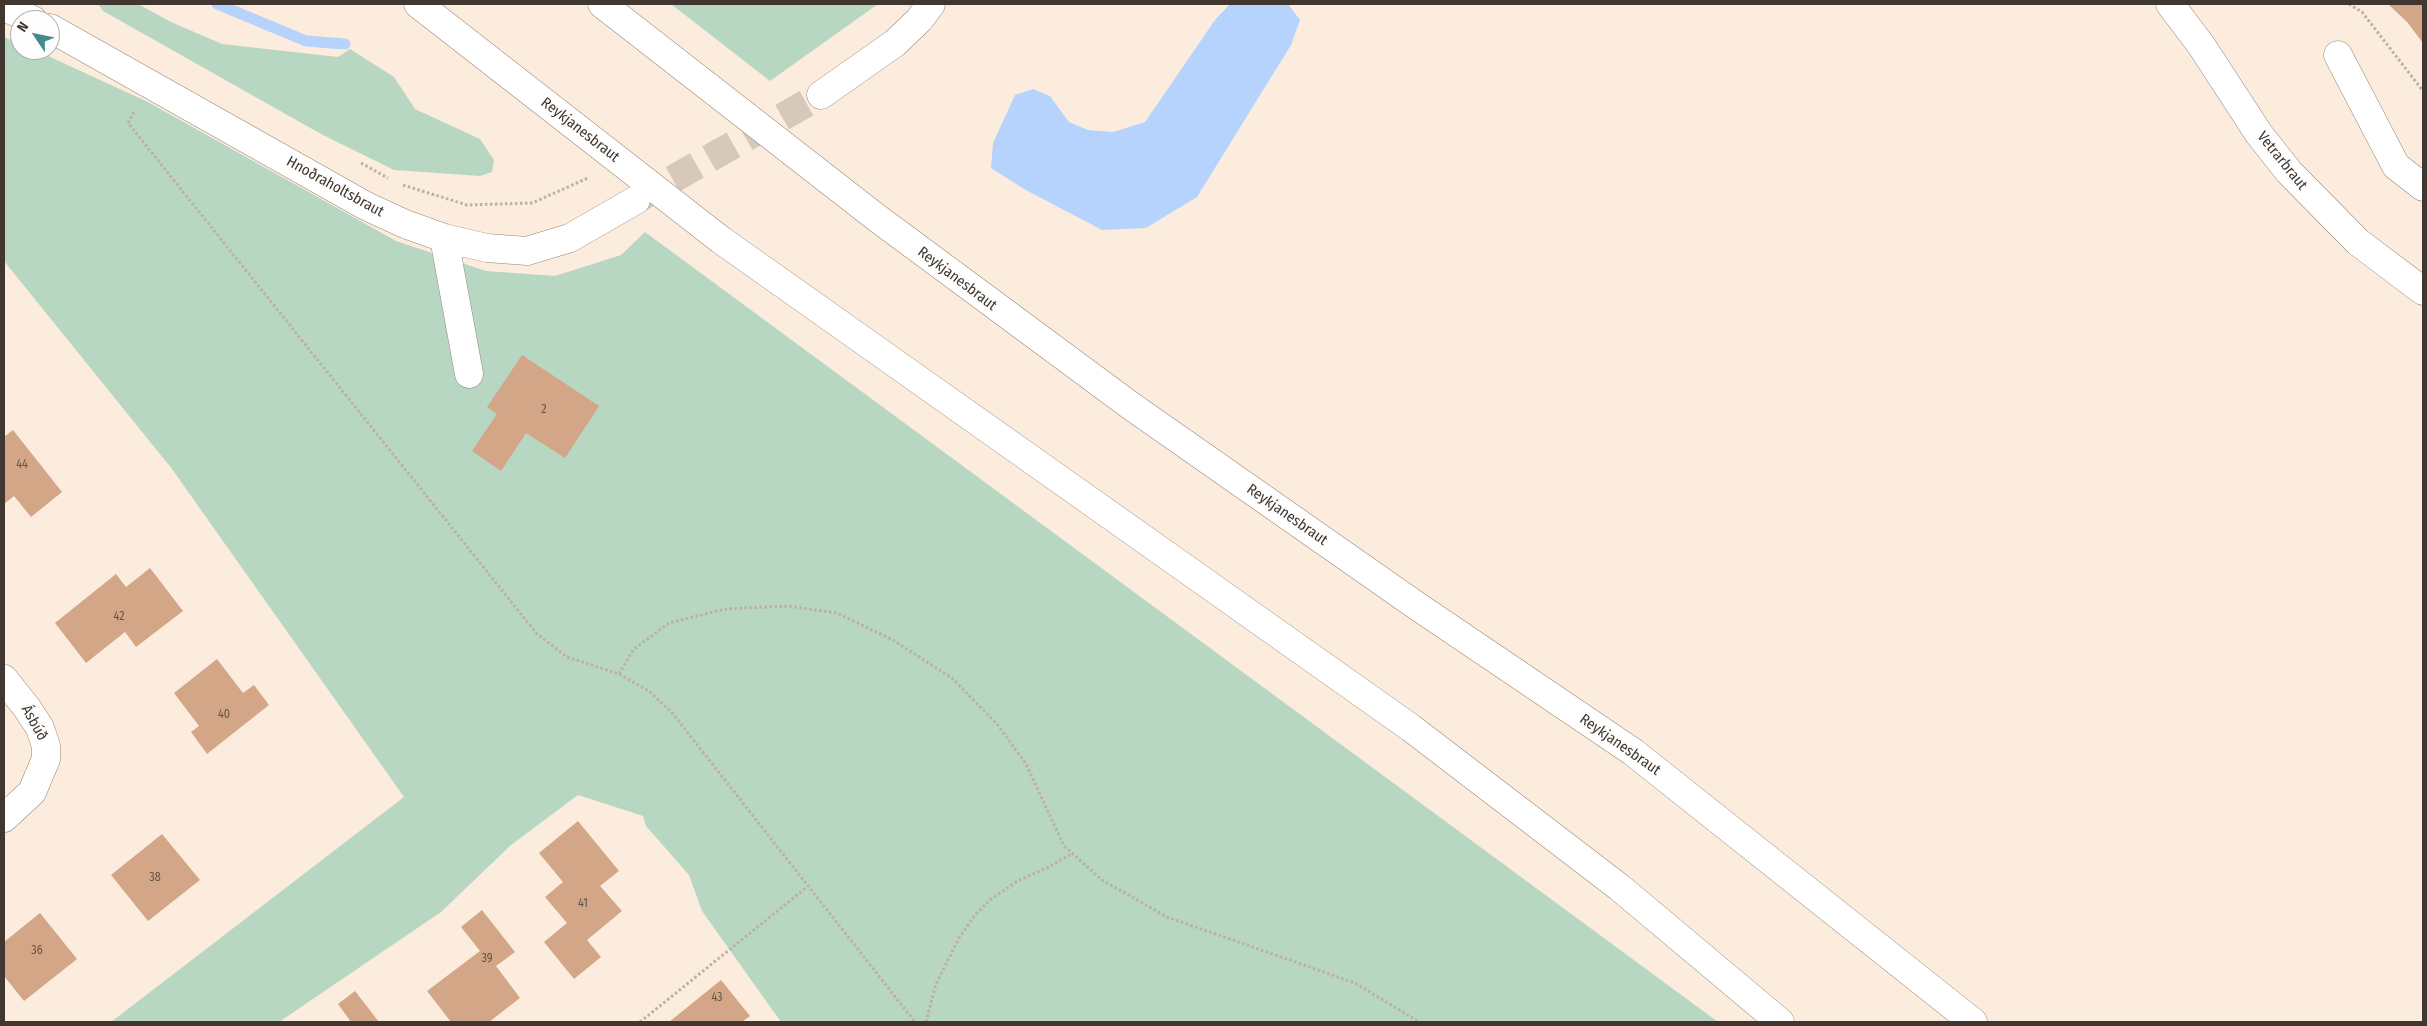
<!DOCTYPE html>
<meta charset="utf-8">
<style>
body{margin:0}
#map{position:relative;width:2427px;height:1026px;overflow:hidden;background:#fcecdd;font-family:"Fira Sans Condensed",sans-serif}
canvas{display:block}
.frame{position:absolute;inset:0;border:5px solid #3f3730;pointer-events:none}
.north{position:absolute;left:10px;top:10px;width:50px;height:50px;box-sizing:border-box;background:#fdfdfd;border:1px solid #b1aeab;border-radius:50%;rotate:304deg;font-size:14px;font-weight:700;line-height:20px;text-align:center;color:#3f3730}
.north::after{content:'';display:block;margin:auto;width:18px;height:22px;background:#428a8e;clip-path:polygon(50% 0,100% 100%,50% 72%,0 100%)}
</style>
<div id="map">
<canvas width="2427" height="1026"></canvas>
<div class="frame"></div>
<div class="north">N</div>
</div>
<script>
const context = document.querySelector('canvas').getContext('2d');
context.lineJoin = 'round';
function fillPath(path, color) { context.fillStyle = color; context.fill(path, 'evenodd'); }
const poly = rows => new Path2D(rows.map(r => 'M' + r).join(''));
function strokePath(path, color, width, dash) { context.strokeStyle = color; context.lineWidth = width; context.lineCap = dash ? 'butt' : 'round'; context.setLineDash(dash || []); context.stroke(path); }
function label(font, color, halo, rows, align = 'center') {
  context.font = font + ' "Fira Sans Condensed",sans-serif'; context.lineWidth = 5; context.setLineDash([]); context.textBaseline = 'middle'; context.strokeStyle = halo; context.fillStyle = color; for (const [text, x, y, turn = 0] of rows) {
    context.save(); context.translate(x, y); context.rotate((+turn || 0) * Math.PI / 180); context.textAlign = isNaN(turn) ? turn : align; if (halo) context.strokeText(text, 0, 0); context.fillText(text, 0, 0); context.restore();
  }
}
fillPath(poly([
 [98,4,138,4,171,22,222,44,338,57,350,49,394,77,415,109,480,139,494,160,492,172,480,176,394,170,321,134,103,11],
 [671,4,878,4,770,81],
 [4,37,20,44,20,50,35,50,148,102,396,241,486,271,555,276,621,255,645,232,1718,1022,781,1022,702,911,689,875,646,826,643,816,578,795,511,845,441,912,279,1022,111,1022,404,797,172,469,4,261]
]), '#b7d7c2');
fillPath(poly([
 [1230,4,1288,4,1300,20,1291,45,1197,197,1146,228,1102,230,1024,189,991,168,993,143,1015,95,1033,89,1050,96,1069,122,1088,130,1113,132,1145,122,1215,20]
]), '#b6d3fd');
strokePath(poly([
 [217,4,306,41,345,44]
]), '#b6d3fd', 11);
fillPath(poly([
 [2388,4,2423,4,2423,43,2407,22],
 [522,355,599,406,565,458,526,433,501,471,472,451,497,414,487,407],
 [13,430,62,492,31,517,14,496,4,504,4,437],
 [150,568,183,611,136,647,125,632,86,663,55,623,116,574,126,587],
 [217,659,243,693,254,685,269,705,207,754,191,732,199,726,174,693],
 [578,821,619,871,600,886,622,911,587,940,601,957,574,979,544,942,567,923,545,897,563,882,539,853],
 [162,834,200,880,148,921,111,875],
 [482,910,515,952,496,966,520,998,489,1022,451,1022,427,991,480,951,461,927],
 [40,913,77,959,24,1001,4,976,4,942],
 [721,980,750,1016,742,1022,669,1022],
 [355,991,379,1022,351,1022,338,1004]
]), '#d2a687');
strokePath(poly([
 [636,200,821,95]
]), '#d6c8ba', 28, [28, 14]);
const minor = poly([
 [2170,4,2201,45,2259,134,2289,172,2358,242,2423,291],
 [4,7,33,20],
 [50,28,366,206,405,224,444,238,487,248,527,251,570,238,636,200],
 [2338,55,2396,166,2423,187],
 [821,95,895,43,919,20,931,4],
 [444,238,469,374],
 [4,679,27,708,40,728,46,746,46,759,32,792,4,818]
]);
const highway = poly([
 [418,4,721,240,1411,728,1619,887,1780,1022],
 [602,4,877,218,1131,406,1417,606,1633,752,1973,1022]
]);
strokePath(minor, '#988674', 29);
strokePath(highway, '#988674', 29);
strokePath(poly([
 [2349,4,2362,12,2423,91],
 [134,112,128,123,537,634,567,657,619,674,649,691,673,714,915,1022],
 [361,163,388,178],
 [403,185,467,205,532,203,588,178],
 [619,674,633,650,669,623,725,609,788,606,837,613,893,640,952,678,997,724,1026,764,1064,846,1102,880,1167,917,1355,983,1419,1022],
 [640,1022,807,887],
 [926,1022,936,984,959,938,975,915,990,900,1019,880,1047,868,1073,853]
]), '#bdb0a3', 3, [2.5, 2.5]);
strokePath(minor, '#fff', 28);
strokePath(highway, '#fff', 28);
label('12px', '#645346', null, [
 ["2",544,410],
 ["44",22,465],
 ["42",119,617],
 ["40",224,715],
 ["38",155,878],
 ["41",583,904],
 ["36",37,951],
 ["39",487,959],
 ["43",717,998]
]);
label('15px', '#3f3730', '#fdfdfd', [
 ["Reykjanesbraut",580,130,38],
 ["Vetrarbraut",2282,161,51],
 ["Hnoðraholtsbraut",335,187,29],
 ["Reykjanesbraut",957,279,37],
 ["Reykjanesbraut",1287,515,35],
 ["Ásbúð",34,723,61],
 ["Reykjanesbraut",1620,745,35]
]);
</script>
